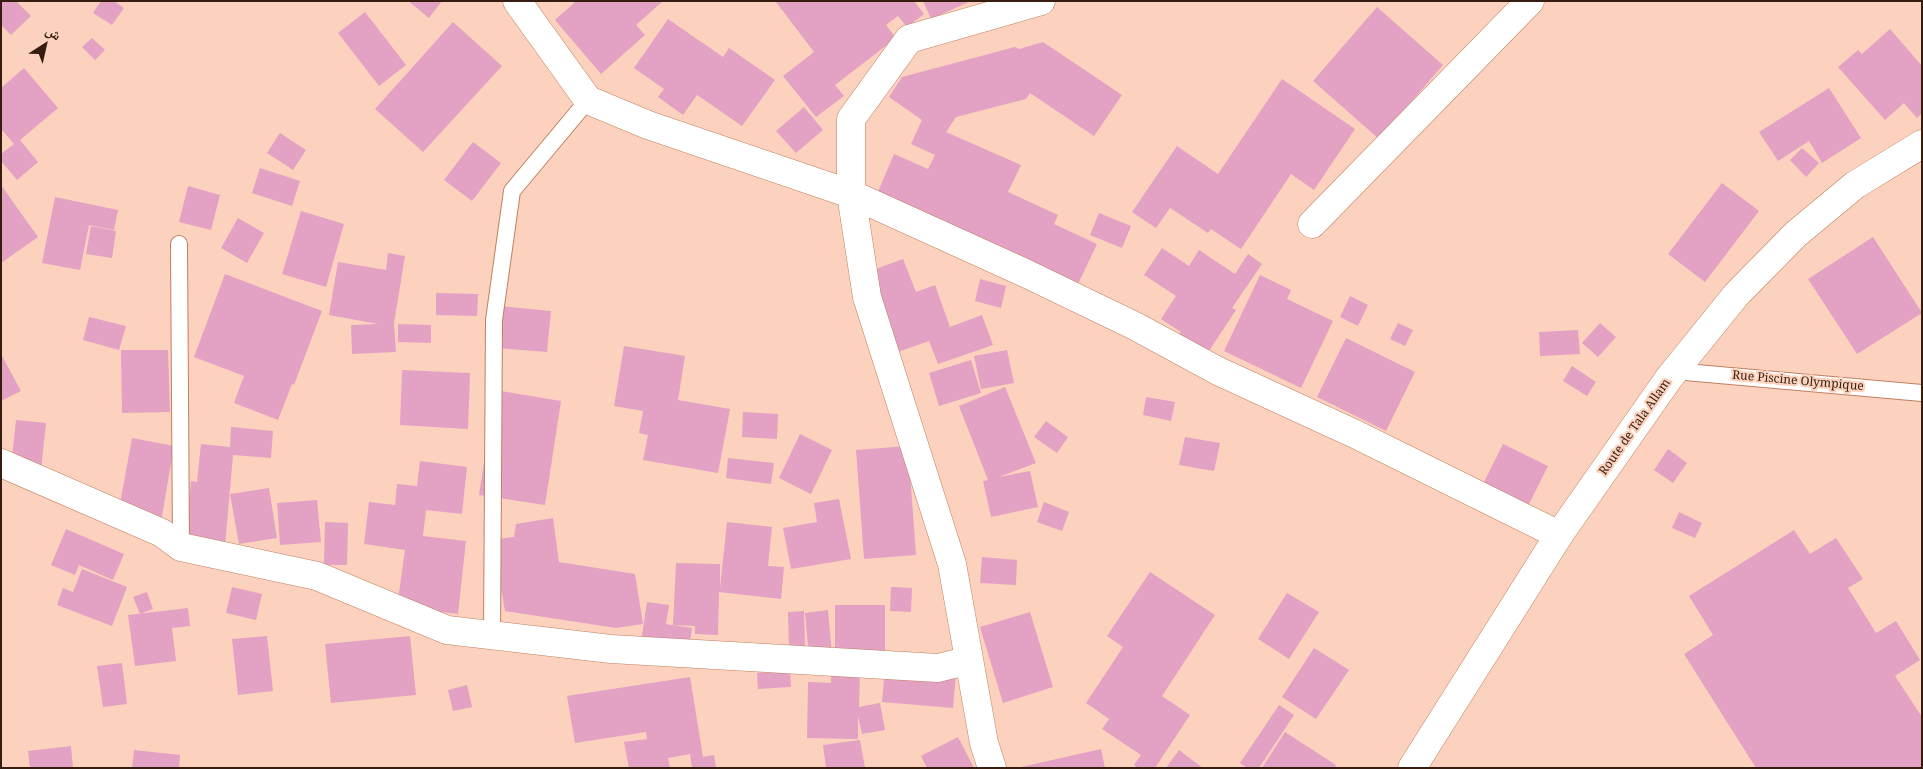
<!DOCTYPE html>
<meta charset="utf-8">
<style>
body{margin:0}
#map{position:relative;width:1923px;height:769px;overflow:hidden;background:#fcd2be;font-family:"Noto Serif","Noto Naskh Arabic",serif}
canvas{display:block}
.frame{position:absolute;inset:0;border:2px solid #361d10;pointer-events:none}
.north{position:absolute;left:20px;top:20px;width:50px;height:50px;-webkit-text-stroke:4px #fcd2be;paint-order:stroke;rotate:35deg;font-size:14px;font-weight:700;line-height:20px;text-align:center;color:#361d10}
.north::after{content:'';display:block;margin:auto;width:18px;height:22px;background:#361d10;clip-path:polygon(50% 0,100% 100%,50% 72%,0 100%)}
</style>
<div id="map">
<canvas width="1923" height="769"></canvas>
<div class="frame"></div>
<div class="north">ش</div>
</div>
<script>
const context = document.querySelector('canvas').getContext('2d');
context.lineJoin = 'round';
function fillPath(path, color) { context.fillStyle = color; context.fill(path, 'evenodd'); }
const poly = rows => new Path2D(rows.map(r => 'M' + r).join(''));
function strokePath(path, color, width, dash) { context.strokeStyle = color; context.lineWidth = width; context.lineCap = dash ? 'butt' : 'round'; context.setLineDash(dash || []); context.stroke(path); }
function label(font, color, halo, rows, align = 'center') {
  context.font = font + ' "Noto Serif",serif'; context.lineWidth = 4.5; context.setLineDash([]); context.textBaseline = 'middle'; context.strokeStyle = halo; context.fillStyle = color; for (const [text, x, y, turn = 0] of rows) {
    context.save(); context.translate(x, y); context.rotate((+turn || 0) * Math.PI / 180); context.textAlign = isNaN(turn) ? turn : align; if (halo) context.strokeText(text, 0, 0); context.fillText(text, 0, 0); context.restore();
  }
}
fillPath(poly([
 [1,1,16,1,31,16,11,35,1,25],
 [101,1,114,1,124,8,112,25,93,13],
 [408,1,442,1,429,18],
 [576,1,663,1,636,25,645,35,601,74,555,20],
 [777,1,914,1,924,14,907,27,898,16,886,25,896,38,835,85,844,96,816,117,783,76,814,52,776,2],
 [923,1,971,1,931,19],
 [1377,7,1443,65,1379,139,1313,81],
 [365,12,406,65,379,86,338,33],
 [668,19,723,57,729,48,775,80,742,126,697,95,683,115,658,97,664,89,634,68],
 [453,22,502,66,423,152,375,109],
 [1890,29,1922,66,1922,113,1917,118,1904,103,1885,120,1838,67,1858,50,1862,54],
 [92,38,105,50,95,60,82,47],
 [1043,42,1122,95,1094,136,1030,93,1026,99,956,117,946,132,1021,165,1008,192,1058,215,1054,224,1097,244,1078,284,877,194,894,154,928,169,935,155,911,144,922,120,889,97,902,77,1015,47,1019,49],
 [24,68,58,108,20,140,38,162,17,180,1,161,1,154,14,144,1,129,1,88],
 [1282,79,1355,129,1314,190,1291,174,1241,249,1211,229,1208,233,1170,208,1156,228,1132,212,1177,146,1218,174],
 [1829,88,1861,138,1822,163,1809,141,1778,161,1759,132],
 [804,107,823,130,796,153,776,131],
 [280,133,306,150,293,170,267,153],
 [473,142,501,163,472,201,444,180],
 [1802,148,1819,163,1806,177,1790,160],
 [260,168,300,181,292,206,252,193],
 [1722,183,1759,211,1705,282,1668,254],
 [1,185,38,237,1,263],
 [188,186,220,195,211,230,179,222],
 [55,197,118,210,114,230,89,225,80,270,42,263],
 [301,211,344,224,326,287,282,274],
 [1099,213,1131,226,1122,248,1090,235],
 [238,218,264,233,247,263,221,248],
 [91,226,116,231,112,258,86,254],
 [1873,237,1922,313,1857,354,1808,279],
 [1162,248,1189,266,1199,250,1235,274,1248,254,1262,264,1232,308,1236,310,1205,357,1176,338,1181,332,1161,319,1176,296,1144,275],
 [388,253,405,256,394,323,396,352,352,354,351,325,378,324,329,315,338,262,386,270],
 [903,259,916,292,935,285,950,327,982,315,993,345,938,364,929,341,895,353,865,273],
 [225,274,322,311,294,385,292,384,278,420,234,403,244,376,194,357],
 [1260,275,1291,290,1287,299,1333,321,1301,388,1224,351],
 [980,279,1006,286,1001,308,975,301],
 [436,293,478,294,477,316,436,315],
 [1350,296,1368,305,1358,326,1340,317],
 [499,306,551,311,547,352,496,348],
 [89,317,126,326,119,350,83,340],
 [1398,323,1413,330,1405,346,1390,339],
 [1600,323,1616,337,1598,357,1582,343],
 [398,324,431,325,431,343,398,342],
 [1578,330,1580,354,1540,356,1539,332],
 [1346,338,1415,372,1386,431,1317,397],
 [624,346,685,356,678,400,730,409,718,473,643,460,648,435,639,433,643,411,614,406],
 [121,350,168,350,170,412,122,413],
 [1007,350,1014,383,981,389,974,356],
 [1,354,21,391,1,401],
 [971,360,981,393,939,406,929,373],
 [1572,366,1596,382,1587,396,1563,381],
 [402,370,470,373,468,429,400,425],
 [1005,387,1036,463,999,477,1030,471,1038,507,991,517,983,481,988,480,959,406],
 [495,390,561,401,545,505,479,495],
 [1146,397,1175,402,1171,421,1143,415],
 [743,412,778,414,777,439,742,437],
 [16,420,46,423,41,470,11,466],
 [1046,421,1068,437,1057,453,1034,437],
 [231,427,273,431,271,458,233,455,225,546,186,543,191,481,197,482,201,444,230,447],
 [800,434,832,450,811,494,779,478],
 [1185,437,1220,443,1214,471,1179,465],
 [132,438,174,446,161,522,118,515],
 [1503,444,1548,466,1525,512,1480,490],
 [908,446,916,555,864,559,856,450],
 [1668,449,1687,463,1673,483,1654,470],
 [728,458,774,463,771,484,726,478],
 [420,461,467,467,462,514,426,510,423,536,466,541,458,614,397,607,405,550,364,544,369,502,395,505,397,484,417,486],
 [269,488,277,538,239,544,230,494],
 [839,499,851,559,791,569,783,528,817,522,814,503],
 [317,500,321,542,280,545,277,503],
 [1044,502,1069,512,1062,531,1037,522],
 [1679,512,1702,523,1695,538,1672,528],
 [553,518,559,562,635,574,643,624,616,628,505,611,499,577,498,539,514,537,516,524],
 [325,522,348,523,347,565,324,565],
 [727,522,772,527,768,566,784,567,781,599,719,592,718,635,695,634,695,626,673,625,676,563,720,564,720,588],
 [66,529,124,554,113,580,79,565,75,575,51,565],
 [1794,530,1810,554,1836,538,1863,579,1848,588,1876,633,1896,621,1920,660,1895,676,1922,717,1922,768,1756,768,1684,654,1713,635,1689,596],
 [982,557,1017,560,1016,585,980,583],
 [82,569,127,587,112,626,57,605,63,588,73,592],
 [1150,572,1215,615,1162,696,1190,715,1155,768,1137,768,1134,765,1141,755,1102,729,1109,719,1086,703,1123,647,1107,636],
 [232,587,262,594,256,620,226,613],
 [891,587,912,588,911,612,890,611],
 [147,592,153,609,140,614,133,597],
 [1287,593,1319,612,1289,659,1258,639],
 [647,602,669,605,666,624,692,628,689,650,641,642],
 [835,605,885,605,885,657,835,657],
 [188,608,190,626,172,628,176,661,135,666,128,615],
 [828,610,832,654,809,657,805,613],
 [804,611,805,648,789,648,788,612],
 [1030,612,1053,687,1003,703,980,627],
 [267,636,273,691,238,695,232,639],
 [410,636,416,695,331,703,325,644],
 [1314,648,1349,670,1316,719,1282,697],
 [122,663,127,704,103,707,97,666],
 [885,667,956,673,953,708,882,702],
 [831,670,860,670,859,707,880,703,885,730,862,734,858,716,858,739,807,738,808,682,831,683],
 [790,671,791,687,758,689,757,673],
 [690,677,703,757,714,755,716,768,692,768,690,754,668,758,670,768,629,768,624,742,647,739,646,732,575,743,567,696],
 [467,685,472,707,453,711,448,690],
 [1279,705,1294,715,1259,768,1247,768,1240,763],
 [1285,732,1336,765,1335,768,1262,768],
 [958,737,974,768,927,768,921,756],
 [860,740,865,768,826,768,823,745],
 [71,746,73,768,30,768,28,751],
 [1101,749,1105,768,1021,768,1021,767],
 [134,750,180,755,179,768,132,768],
 [1179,750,1203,768,1166,768]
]), '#e3a1c3');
const lane = poly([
 [179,244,181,547],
 [1674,371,1922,393],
 [492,635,494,320,512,191,588,100]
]);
const street = poly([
 [517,1,588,100,648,125,851,194,867,297,952,564,984,743,992,768],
 [1041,1,909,39,851,119,851,194,1025,273,1135,326,1218,371,1355,434,1559,535],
 [1312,224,1530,1],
 [1,463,162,533,181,547,317,576,447,630,611,649,938,668,958,663,969,659]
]);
const secondary = poly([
 [1412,768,1559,535,1669,378,1736,295,1796,234,1855,185,1922,144]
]);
strokePath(lane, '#bf8061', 18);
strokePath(street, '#bf8061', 29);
strokePath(secondary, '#bf8061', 29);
strokePath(lane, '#fff', 16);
strokePath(street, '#fff', 28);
strokePath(secondary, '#fff', 28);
label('12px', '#361d10', '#fcd2be', [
 ["Rue Piscine Olympique",1798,381,5],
 ["Route de Tala Allam",1635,427,-55]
]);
</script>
